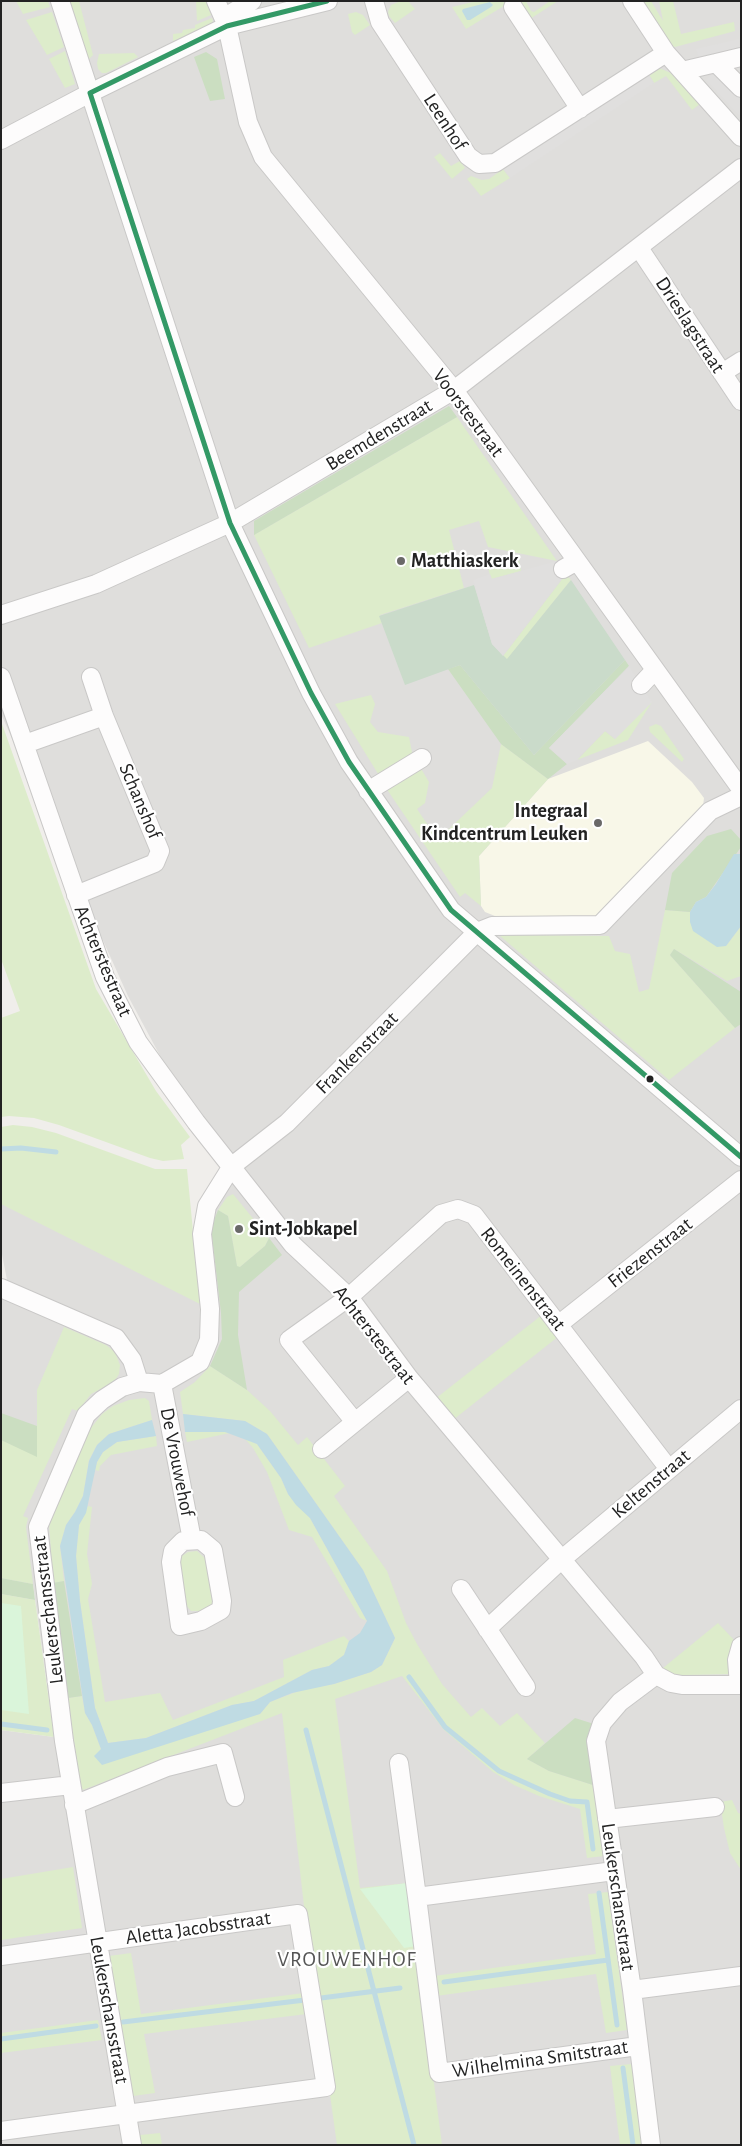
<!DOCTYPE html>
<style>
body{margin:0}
#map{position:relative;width:742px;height:2146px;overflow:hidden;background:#f0eeeb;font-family:"Alegreya Sans",sans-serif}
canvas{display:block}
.frame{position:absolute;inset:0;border:2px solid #222;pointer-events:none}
</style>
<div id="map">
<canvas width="742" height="2146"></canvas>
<div class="frame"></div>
</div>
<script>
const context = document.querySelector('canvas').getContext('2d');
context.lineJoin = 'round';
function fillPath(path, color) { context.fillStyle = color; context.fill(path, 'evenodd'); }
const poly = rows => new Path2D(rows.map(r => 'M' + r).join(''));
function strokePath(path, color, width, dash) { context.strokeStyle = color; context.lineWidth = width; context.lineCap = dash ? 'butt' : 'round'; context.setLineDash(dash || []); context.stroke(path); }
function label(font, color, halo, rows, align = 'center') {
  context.font = font + ' "Alegreya Sans",sans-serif'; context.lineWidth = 4.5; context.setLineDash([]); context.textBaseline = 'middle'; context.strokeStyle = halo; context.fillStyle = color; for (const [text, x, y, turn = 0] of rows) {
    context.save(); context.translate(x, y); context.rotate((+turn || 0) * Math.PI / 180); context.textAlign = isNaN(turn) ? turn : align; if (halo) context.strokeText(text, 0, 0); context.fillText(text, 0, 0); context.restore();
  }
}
fillPath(poly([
 [1,1,741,1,741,2145,1,2145,1,1730,54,1737,33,1584,1,1578,1,1278,7,1280,1,1249,1,1148,195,1256,195,1241,225,1177,128,996,1,714]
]), '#dfdedc');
fillPath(poly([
 [648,741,692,782,704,798,703,806,599,915,591,918,500,918,485,912,481,906,479,856,548,779]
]), '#f8f7e8');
fillPath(poly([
 [16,1,48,1,50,7,23,14],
 [68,1,79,1,93,55,87,61],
 [196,1,206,1,211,15,197,21],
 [401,1,408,1,415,9,395,23,389,16,388,12,391,5],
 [477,1,512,1,466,29,452,7],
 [519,1,526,1,531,11,534,12,550,1,558,1,530,19],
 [642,1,651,1,663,21,659,1,673,1,681,34,734,22,735,31,675,47,669,45],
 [52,12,64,47,47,55,26,20],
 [356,12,363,15,370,25,355,35,352,32,348,14],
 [212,18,213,23,209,26,173,41,173,34,182,33,183,30,195,28,195,25],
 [65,51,75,84,65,88,49,59],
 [134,53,138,57,106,73,102,73,98,69,97,63,99,54],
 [659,68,671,73,700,104,692,110,666,76,654,83,648,73],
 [440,153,451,166,460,161,465,168,452,179,434,157],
 [503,169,510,178,481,196,467,179,471,176,482,180,489,179],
 [457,417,557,561,488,547,479,521,449,530,464,588,380,615,382,623,309,648,254,535],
 [484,554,519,560,521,571,491,579],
 [566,574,571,580,507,660,503,656],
 [371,695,375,704,370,722,378,732,409,737,413,757,380,777,335,704],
 [652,702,628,740,577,760,605,731,615,739],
 [1,721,96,989,156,1091,190,1137,181,1145,184,1159,163,1161,150,1158,59,1125,34,1118,9,1116,1,1117,1,1018,20,1011,1,959],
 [656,724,661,726,684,759,682,762,650,732,649,727],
 [501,744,548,779,479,856,481,906,465,893,460,897,386,788,420,767,429,782,425,803,417,809,436,837,450,828,492,788],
 [665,910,690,912,690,922,726,946,741,926,741,976,727,981,674,949,670,955,735,1028,669,1080,499,935,609,936,615,951,630,954,639,992,649,989],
 [13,1125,32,1127,56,1133,155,1169,187,1169,200,1304,1,1204,1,1127],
 [233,1194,269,1238,265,1246,240,1267,237,1267,228,1216,218,1210,227,1197],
 [547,1311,564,1332,453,1420,435,1399],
 [64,1327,106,1345,115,1352,120,1365,119,1374,114,1382,91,1394,78,1411,72,1409,23,1516,28,1518,26,1527,33,1584,1,1578,1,1440,37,1456,37,1390],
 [210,1366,247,1390,270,1411,298,1445,307,1437,345,1486,334,1496,387,1571,406,1623,417,1644,442,1684,471,1717,482,1708,500,1726,517,1713,545,1743,527,1759,549,1771,596,1786,604,1856,587,1858,580,1809,539,1796,514,1785,493,1772,444,1730,402,1676,335,1699,360,1888,408,1883,442,2145,337,2145,305,1915,282,1713,83,1790,80,1783,68,1698,82,1696,85,1713,92,1725,101,1749,260,1714,270,1702,304,1689,334,1684,371,1672,382,1665,395,1638,363,1570,267,1434,245,1421,183,1414,180,1392,195,1382],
 [145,1398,149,1401,152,1420,109,1434,97,1445,89,1460,83,1496,75,1512,66,1525,60,1546,64,1581,53,1583,49,1522,91,1428,102,1414,113,1406,129,1400],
 [205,1431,225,1432,230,1433,187,1442,185,1432],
 [156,1436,157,1446,111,1455,100,1466,99,1471,95,1470,97,1462,103,1452,117,1442],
 [245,1439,257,1444,281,1478,288,1494,310,1518,367,1621,360,1618,312,1537,289,1530,267,1472,253,1448],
 [88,1506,92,1507,87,1554,92,1584,88,1599,105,1702,160,1693,173,1720,284,1677,283,1660,344,1636,349,1641,344,1655,329,1666,312,1670,254,1701,232,1705,146,1738,108,1743,95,1708,80,1601,76,1556,79,1525],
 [197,1551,207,1560,214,1599,210,1608,201,1611,191,1611,185,1604,179,1562,182,1556,188,1552],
 [1,1594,35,1600,54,1737,1,1730],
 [718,1623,734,1640,731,1658,733,1674,681,1675,668,1673,663,1668],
 [732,1800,738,1813,741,1814,741,1870,730,1853,724,1828,720,1802],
 [73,1867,82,1928,1,1940,1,1879],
 [608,1892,627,2030,606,2033,596,1974,436,1996,434,1976,596,1954,588,1894],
 [131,1953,141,2014,304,1993,307,2014,144,2034,155,2093,133,2096,109,1956],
 [98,2020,102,2040,1,2053,1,2033],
 [632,2064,643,2145,620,2145,610,2066],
 [160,2133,162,2145,142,2145,140,2135]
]), '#ddeccb');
fillPath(poly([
 [206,52,217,59,225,99,210,101,194,57],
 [449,406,457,417,254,535,254,521],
 [625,660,629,666,549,748,567,764,548,779,501,744,448,669,460,665,534,755],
 [731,829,741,840,741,847,706,897,696,902,690,912,665,910,672,873,707,836],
 [674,949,741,992,741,1024,735,1028,670,955],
 [218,1210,228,1216,237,1266,240,1267,265,1246,269,1238,282,1255,239,1292,238,1335,247,1390,210,1366,222,1339,221,1313,211,1228],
 [1,1413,37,1426,37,1457,1,1440],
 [1,1578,33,1584,35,1600,1,1594],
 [64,1581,82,1696,68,1698,53,1583],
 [575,1718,594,1724,596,1786,549,1771,527,1759]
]), '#cbdec1');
fillPath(poly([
 [571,580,625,660,534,755,460,665,405,685,379,616,474,585,492,644,507,659]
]), '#cadbca');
fillPath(poly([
 [1,1603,21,1606,29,1714,1,1710],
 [408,1883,416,1946,404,1948,360,1889]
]), '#daf5da');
fillPath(poly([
 [739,39,741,65,735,69,736,72,741,69,741,118,706,80,714,71,703,71,696,49],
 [648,73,654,83,510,178,503,169],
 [557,561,566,574,503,656,492,644,473,580,490,574,492,579],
 [629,666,652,702,615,739,605,731,577,760,567,764,549,748]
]), '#e0dfde');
fillPath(poly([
 [490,2,493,5,491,7,470,20,467,20,462,11,463,9],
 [734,854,741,854,741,926,726,946,717,947,693,931,690,922,690,912,696,902,706,897,716,884],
 [183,1414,245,1421,267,1434,363,1570,395,1638,382,1665,371,1672,334,1684,292,1693,270,1702,260,1714,102,1765,94,1756,101,1749,92,1725,85,1713,60,1546,66,1525,75,1512,83,1496,89,1461,97,1445,109,1434,152,1420,156,1436,117,1442,103,1452,97,1462,86,1513,79,1525,76,1556,80,1601,95,1708,108,1743,146,1738,232,1705,254,1701,312,1670,329,1666,344,1655,349,1641,360,1633,367,1621,310,1518,296,1505,288,1494,281,1478,257,1444,225,1432,185,1432]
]), '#bfdbe3');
strokePath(poly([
 [1,1149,21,1148,56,1152],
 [409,1677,445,1727,499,1771,550,1794,570,1801,587,1802,593,1849],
 [1,1724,47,1730],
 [306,1730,414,2145],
 [599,1893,617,2025],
 [444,1982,608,1960],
 [321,1998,400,1988],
 [123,2022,305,2000],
 [1,2039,96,2026],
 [623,2068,633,2145]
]), '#bfdbe3', 5);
const minor = poly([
 [60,1,230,523,311,693,349,762,451,910,741,1157],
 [216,1,227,26,248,122,263,157,454,390,741,789],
 [374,1,380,22,468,156,479,164,495,163,666,53,741,137],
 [632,1,666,53],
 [513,7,580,109],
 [225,17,252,1],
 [741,57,716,63,741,88],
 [682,71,716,63],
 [1,140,90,93,227,26,328,1],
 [639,248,741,401],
 [722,373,741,361],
 [563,569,577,561],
 [1,615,96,584,230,523,454,390,741,168],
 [1,677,105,977,138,1042,196,1122,293,1245,349,1297,409,1378,644,1657,656,1675,671,1683,682,1685,741,1685],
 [641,685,655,670],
 [25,744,104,716],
 [368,791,422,758],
 [76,895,155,863,160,851,104,716,91,677],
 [1,1288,116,1338,132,1360,139,1382],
 [558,1325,741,1180],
 [162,1384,192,1540],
 [355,1422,289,1340,349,1297,441,1214,458,1209,474,1215,669,1469],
 [322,1449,409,1378],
 [201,1540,213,1550,222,1601,221,1610,201,1621,180,1626,171,1562,173,1551,183,1541,201,1540],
 [461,1589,526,1687],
 [487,1629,561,1560,741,1409],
 [739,1685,737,1660,741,1646],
 [399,1763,417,1897],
 [1,1793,71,1785],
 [74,1805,167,1767,223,1753,235,1797],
 [607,1819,715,1807],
 [614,1871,417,1897,439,2073,638,2046],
 [1,1956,298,1914,326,2087,1,2131],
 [632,1990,741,1976],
 [132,2145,64,1741,38,1527,86,1415,102,1400,122,1387,139,1382,162,1384,200,1362,209,1340,210,1309,202,1234,207,1206,232,1166,287,1123,477,932,492,926,600,925,710,811,741,796],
 [651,2145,632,1990,596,1741,602,1723,620,1702,656,1675]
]);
strokePath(minor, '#c9c8c7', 20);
strokePath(minor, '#fdfcfc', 18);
strokePath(poly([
 [327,1,227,26,90,93,230,523,311,693,349,762,451,910,741,1157]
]), '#396', 5);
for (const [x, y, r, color] of [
 [401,561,5,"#6a6968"],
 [598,823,5,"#6a6968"],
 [650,1079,4.5,"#222"],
 [239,1229,5,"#6a6968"]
]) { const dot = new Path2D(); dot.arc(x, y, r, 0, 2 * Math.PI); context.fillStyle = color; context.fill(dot); strokePath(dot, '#fff', 2); }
label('20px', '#222', '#fff', [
 ["Leenhof",445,122,57],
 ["Drieslagstraat",690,325,57],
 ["Voorstestraat",468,413,53],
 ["Beemdenstraat",379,435,-31],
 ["Schanshof",140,801,67],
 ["Achterstestraat",103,961,67],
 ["Frankenstraat",357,1053,-45],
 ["Friezenstraat",650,1253,-38],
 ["Romeinenstraat",523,1279,52],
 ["Achterstestraat",374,1335,52],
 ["De Vrouwehof",177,1462,79],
 ["Keltenstraat",651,1484,-40],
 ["Leukerschansstraat",48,1610,-97],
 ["Leukerschansstraat",618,1897,82],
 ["Aletta Jacobsstraat",198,1928,-8],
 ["Leukerschansstraat",109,2010,80],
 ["Wilhelmina Smitstraat",540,2059,-8]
]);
label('bold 20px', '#222', '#fff', [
 ["Matthiaskerk",411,561],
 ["Integraal",588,811,"right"],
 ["Kindcentrum Leuken",588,834,"right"],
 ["Sint-Jobkapel",249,1229]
], 'left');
context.letterSpacing = '1px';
label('21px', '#555', '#fff', [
 ["VROUWENHOF",347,1960]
]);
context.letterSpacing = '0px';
</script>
